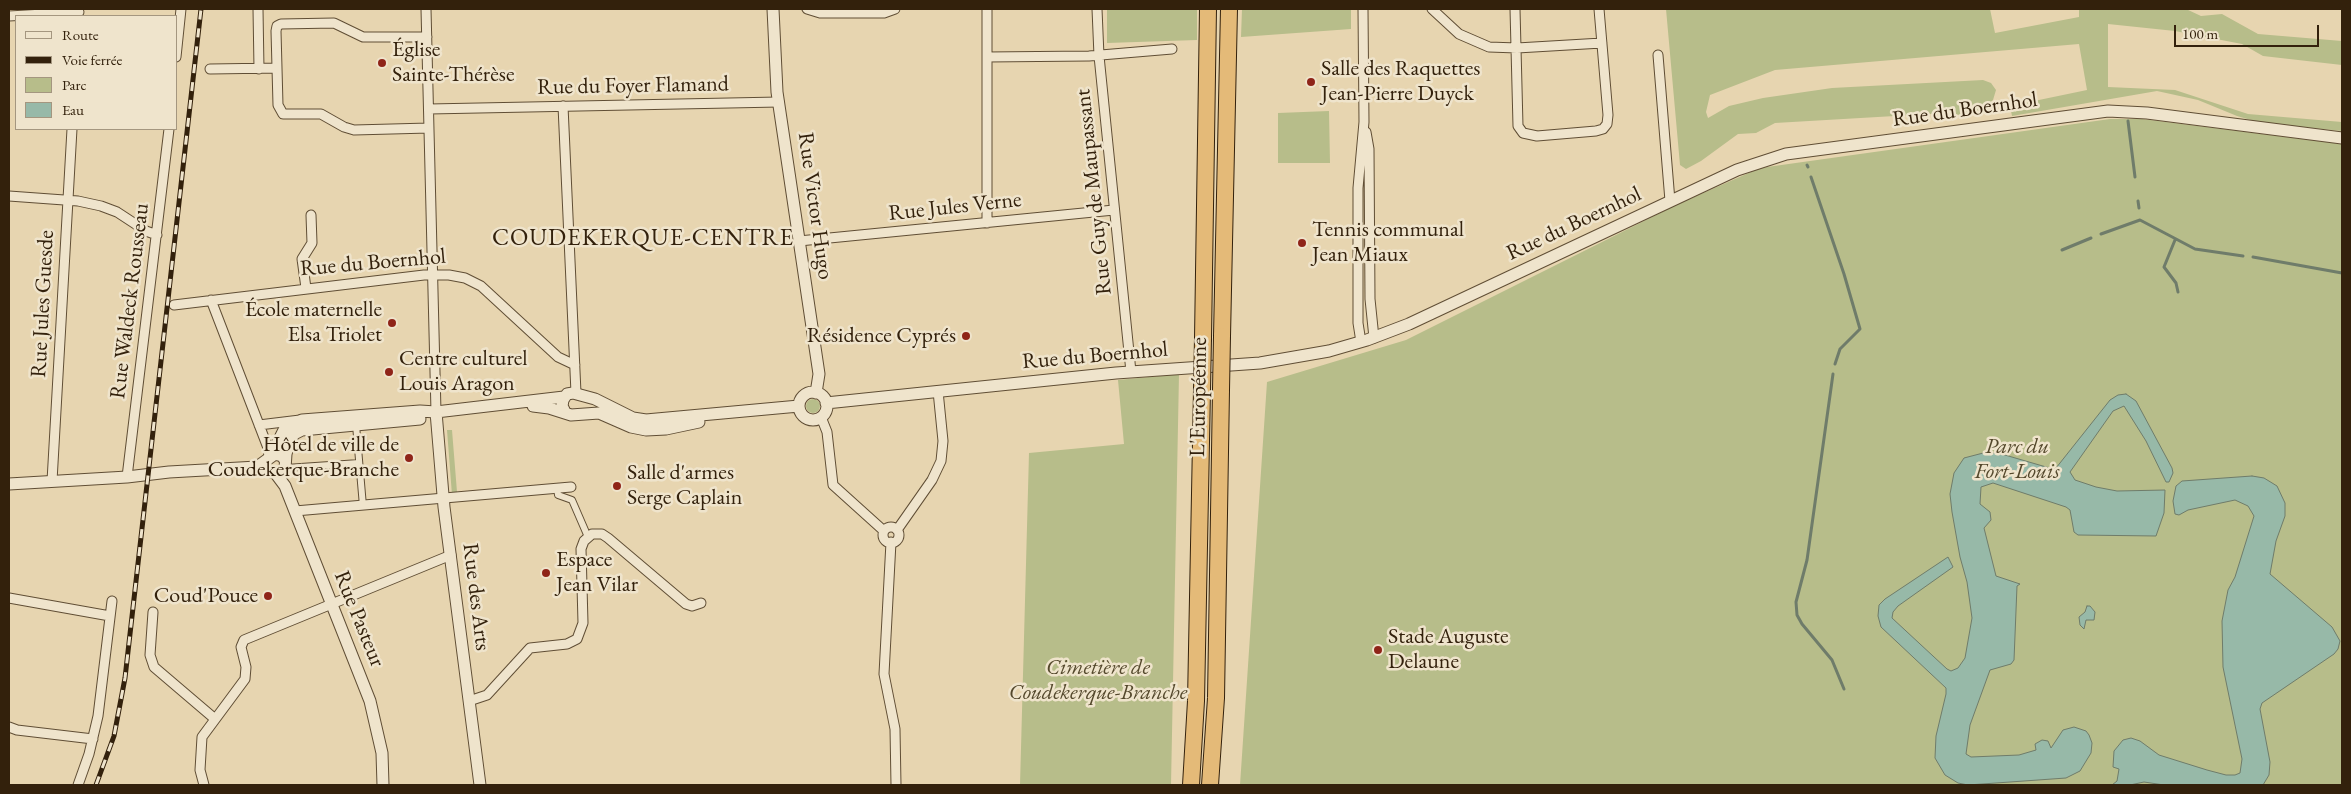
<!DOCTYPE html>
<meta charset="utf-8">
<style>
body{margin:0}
#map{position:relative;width:2351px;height:794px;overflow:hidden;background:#e7d5b0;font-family:"EB Garamond",serif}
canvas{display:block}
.frame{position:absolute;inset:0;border:10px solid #33210c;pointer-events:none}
.legend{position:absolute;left:15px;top:15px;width:162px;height:115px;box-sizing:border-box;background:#efe4cc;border:1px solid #a4967f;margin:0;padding:6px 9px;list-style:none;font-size:15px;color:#33210c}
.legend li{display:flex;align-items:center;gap:10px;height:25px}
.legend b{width:25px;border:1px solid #a4967f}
.scale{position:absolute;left:2174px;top:25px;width:145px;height:22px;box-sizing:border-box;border:2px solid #33210c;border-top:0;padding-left:6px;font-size:15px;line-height:18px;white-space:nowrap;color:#33210c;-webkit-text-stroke:4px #efe4cc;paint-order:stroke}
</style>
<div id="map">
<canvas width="2351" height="794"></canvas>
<div class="frame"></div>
<ul class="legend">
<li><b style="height:6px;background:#efe4cc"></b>Route</li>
<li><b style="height:6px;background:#33210c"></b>Voie ferrée</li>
<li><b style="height:14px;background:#b7bd8a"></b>Parc</li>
<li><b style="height:14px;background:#97b9a8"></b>Eau</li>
</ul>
<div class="scale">100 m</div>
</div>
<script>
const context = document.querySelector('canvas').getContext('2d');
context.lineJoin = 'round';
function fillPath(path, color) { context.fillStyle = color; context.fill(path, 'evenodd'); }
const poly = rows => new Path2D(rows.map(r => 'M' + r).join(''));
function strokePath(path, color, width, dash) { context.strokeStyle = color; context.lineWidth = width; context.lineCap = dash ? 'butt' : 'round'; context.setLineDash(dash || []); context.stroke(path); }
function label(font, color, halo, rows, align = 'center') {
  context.font = font + ' "EB Garamond",serif'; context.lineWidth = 5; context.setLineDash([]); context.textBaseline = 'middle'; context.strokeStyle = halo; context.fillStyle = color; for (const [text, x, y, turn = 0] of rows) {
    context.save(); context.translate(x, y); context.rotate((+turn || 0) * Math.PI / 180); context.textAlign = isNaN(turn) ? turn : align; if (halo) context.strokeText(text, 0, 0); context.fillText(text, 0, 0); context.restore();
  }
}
fillPath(poly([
 [1107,9,1197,9,1197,40,1107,43],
 [1242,9,1351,9,1351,29,1241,37],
 [1666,9,1990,9,1995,33,2079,17,2079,9,2186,9,2201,16,2222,14,2258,34,2342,41,2342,65,2263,56,2242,44,2175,31,2108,24,2108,87,2175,90,2248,114,2342,122,2342,131,2261,123,2237,116,2198,100,2157,91,2012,116,2010,106,2087,90,2079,44,1775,70,1710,95,1706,112,1708,118,1729,106,1763,98,1832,88,1983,80,1991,83,1996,90,1993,100,1983,110,1964,115,1929,114,1775,123,1756,133,1738,134,1701,161,1686,169,1680,165],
 [1329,111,1330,163,1278,163,1278,113],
 [2110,119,2142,119,2342,144,2342,785,1240,785,1267,382,1406,340,1676,205,1760,168],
 [1179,374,1171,785,1020,785,1029,453,1124,444,1118,380],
 '806 406a7 7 0 1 1 14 0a7 7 0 1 1-14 0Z',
 [447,430,452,430,457,492,464,492,464,494,452,495]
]), '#b7bd8a');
const water = poly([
 [2126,394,2136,401,2172,468,2173,473,2169,482,2166,482,2146,441,2124,406,2113,411,2070,472,2075,480,2096,487,2117,491,2165,490,2164,513,2156,536,2078,535,2074,532,2070,510,2066,507,1993,483,1981,487,1980,504,1990,512,1991,520,1984,528,1996,576,2020,584,2017,586,2014,660,2011,664,1990,670,1970,725,1966,754,1971,757,2019,755,2036,750,2035,744,2042,740,2048,741,2051,748,2063,730,2074,727,2086,731,2089,735,2092,743,2091,753,2080,771,2066,778,1968,785,1958,783,1945,775,1935,758,1936,736,1946,694,1946,688,1881,627,1878,616,1879,605,1885,599,1948,557,1953,567,1898,606,1893,612,1892,618,1947,669,1951,671,1958,668,1965,658,1972,618,1967,582,1960,557,1952,512,1950,494,1954,473,1964,458,1987,452,2005,455,2053,469,2056,468,2110,400,2118,395,2126,394],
 [2252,476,2264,478,2277,486,2285,503,2285,516,2276,541,2270,574,2332,627,2340,641,2338,649,2334,654,2262,703,2260,709,2270,762,2269,775,2263,785,2164,785,2144,782,2130,785,2112,785,2117,781,2119,769,2113,767,2114,751,2123,740,2131,738,2140,741,2159,755,2207,770,2226,775,2235,775,2240,773,2242,759,2223,667,2222,621,2228,590,2235,577,2254,516,2248,506,2235,500,2188,510,2179,515,2175,514,2173,501,2176,486,2182,481,2252,476],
 [2087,606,2090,606,2095,612,2094,620,2086,620,2084,629,2080,625,2079,617,2085,612,2087,606]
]);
fillPath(water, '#97b9a8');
strokePath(water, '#6f7c6a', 1);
strokePath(poly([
 [2128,121,2135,177],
 [1807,165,1808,167],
 [1811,177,1844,274,1860,329,1840,349,1835,364],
 [2138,201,2139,208],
 [2101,234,2140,220,2195,249,2243,256],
 [2175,240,2164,267,2176,283,2178,292],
 [2062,250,2091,238],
 [2253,257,2342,273],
 [1833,374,1807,560,1796,602,1797,615,1802,624,1832,660,1844,689]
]), '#6f7c6a', 3);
const pedestrian = poly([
 [356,425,363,506],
 [286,468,359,463],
 [557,488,558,495,572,500,588,537]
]);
const minor = poly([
 [258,9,259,69],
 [426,9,436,412],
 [807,9,820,13,884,13,895,9],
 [987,9,987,223],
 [1097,9,1099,56,1131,372],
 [1432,9,1459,34,1489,47,1517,48,1602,43],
 [1515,9,1518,126,1523,133,1537,136,1596,131,1603,129,1607,124,1608,115,1599,9],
 [9,16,79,12],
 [427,37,363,37,334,23,281,24,277,26,276,31,278,105,283,114,321,114,344,127,354,130,429,128],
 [1658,55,1670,201],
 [176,57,181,9],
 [987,57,1089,56,1172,49],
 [210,69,277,68],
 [563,106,576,393],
 [429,109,779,102],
 [1366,132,1369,149,1370,299,1374,338],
 [9,196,78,201,101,206,117,212,146,231,157,235],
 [799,241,1114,210],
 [306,288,302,259,312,243,311,215],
 [211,300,268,448,269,457],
 [174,305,424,275,449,275,465,278,481,286,558,357,575,365],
 [1361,342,1358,323,1358,188,1364,122,1363,9],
 [821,417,827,432,833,485,884,531],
 [259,425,300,420],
 [127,477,169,129],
 [52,481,72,129],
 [295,511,571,487],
 '883 535a8 8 0 1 1 16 0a8 8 0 1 1-16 0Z',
 [897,530,932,480,941,461,943,441,938,391],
 [891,542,884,674,895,729,896,785],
 [9,598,110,616],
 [153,612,150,655,154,667,215,719],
 [469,701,487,695,530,648,567,644,577,639,583,623,581,549,584,541,592,534,602,534,608,538,686,604,692,606,701,603],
 [9,727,17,730,93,739],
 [78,785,89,754,98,716,112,601],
 [204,785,200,770,202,737,245,679,246,667,241,647,244,640,451,555]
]);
const tertiary = poly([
 [773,9,777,92,819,374,816,393],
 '799 406a14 14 0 1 1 28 0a14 14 0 1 1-28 0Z',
 [826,403,1116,373,1260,363,1329,351,1367,340,1409,324,1737,170,1786,154,2108,111,2147,113,2342,138],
 [533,406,549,408,571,415,599,413,631,427,646,430,666,429,699,422],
 [436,412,444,507,480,785],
 [565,412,562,406,563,400,567,394,573,393,595,399,633,418,646,420,799,406],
 [271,456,284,430,302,420,420,411,436,412,564,397],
 [271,472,279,473,285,469,286,454,289,443,294,434,302,430,420,419],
 [276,474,285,486,370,701,382,753,383,785],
 [9,484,127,477,169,472,257,467,275,454,282,456,285,460]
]);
const motorway = poly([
 [1222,336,1229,9],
 [1203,338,1208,9],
 [1191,785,1196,701,1202,390],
 [1210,785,1216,698,1221,390]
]);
strokePath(pedestrian, '#604e35', 8);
strokePath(minor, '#604e35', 11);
strokePath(tertiary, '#604e35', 13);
strokePath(motorway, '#33210c', 18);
strokePath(pedestrian, '#efe4cc', 6);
strokePath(minor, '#efe4cc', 9);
strokePath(tertiary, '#efe4cc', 11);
strokePath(motorway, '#e4ba78', 16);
const rail = poly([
 [96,785,114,736,125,678,201,9]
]);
strokePath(rail, '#33210c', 5);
strokePath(rail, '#efe4cc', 3, [9]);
const motorwayBridge = poly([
 [1202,390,1203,338],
 [1221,390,1222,336]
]);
strokePath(motorwayBridge, '#33210c', 18, []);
strokePath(motorwayBridge, '#e4ba78', 16);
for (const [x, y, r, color] of [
 [382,63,5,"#8f2418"],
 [1311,82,5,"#8f2418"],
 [1302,243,5,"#8f2418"],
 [392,323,5,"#8f2418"],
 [966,336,5,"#8f2418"],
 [389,372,5,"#8f2418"],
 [409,458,5,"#8f2418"],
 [617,486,5,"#8f2418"],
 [546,573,5,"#8f2418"],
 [268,596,5,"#8f2418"],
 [1378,650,5,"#8f2418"]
]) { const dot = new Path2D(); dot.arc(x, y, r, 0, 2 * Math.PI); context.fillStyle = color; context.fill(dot); strokePath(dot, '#efe4cc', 2); }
label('22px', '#33210c', '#efe4cc', [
 ["Église",392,50],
 ["Sainte-Thérèse",392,75],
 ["Salle des Raquettes",1321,69],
 ["Jean-Pierre Duyck",1321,94],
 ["Tennis communal",1312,230],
 ["Jean Miaux",1312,255],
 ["École maternelle",382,310,"right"],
 ["Elsa Triolet",382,335,"right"],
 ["Résidence Cyprés",956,336,"right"],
 ["Centre culturel",399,359],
 ["Louis Aragon",399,384],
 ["Hôtel de ville de",399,445,"right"],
 ["Coudekerque-Branche",399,470,"right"],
 ["Salle d'armes",627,473],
 ["Serge Caplain",627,498],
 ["Espace",556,560],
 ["Jean Vilar",556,585],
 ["Coud'Pouce",258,596,"right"],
 ["Stade Auguste",1388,637],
 ["Delaune",1388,662]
], 'left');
label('22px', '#33210c', '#efe4cc', [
 ["Rue du Foyer Flamand",633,86,-1],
 ["Rue du Boernhol",1965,110,-8],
 ["Rue Guy de Maupassant",1094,192,-96],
 ["Rue Victor Hugo",815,206,82],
 ["Rue Jules Verne",955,207,-6],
 ["Rue du Boernhol",1574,224,-25],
 ["Rue du Boernhol",373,263,-5],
 ["Rue Waldeck Rousseau",130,301,-83],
 ["Rue Jules Guesde",43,304,-87],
 ["Rue du Boernhol",1095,356,-5],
 ["L'Européenne",1199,397,-89],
 ["Rue des Arts",476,597,83],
 ["Rue Pasteur",359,619,68]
]);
label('italic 22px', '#54482c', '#efe4cc', [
 ["Parc du",2017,447],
 ["Fort-Louis",2017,472],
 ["Cimetière de",1098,668],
 ["Coudekerque-Branche",1098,693]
]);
context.letterSpacing = '1px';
label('24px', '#33210c', '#efe4cc', [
 ["COUDEKERQUE-CENTRE",643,238]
]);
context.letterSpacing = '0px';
</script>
